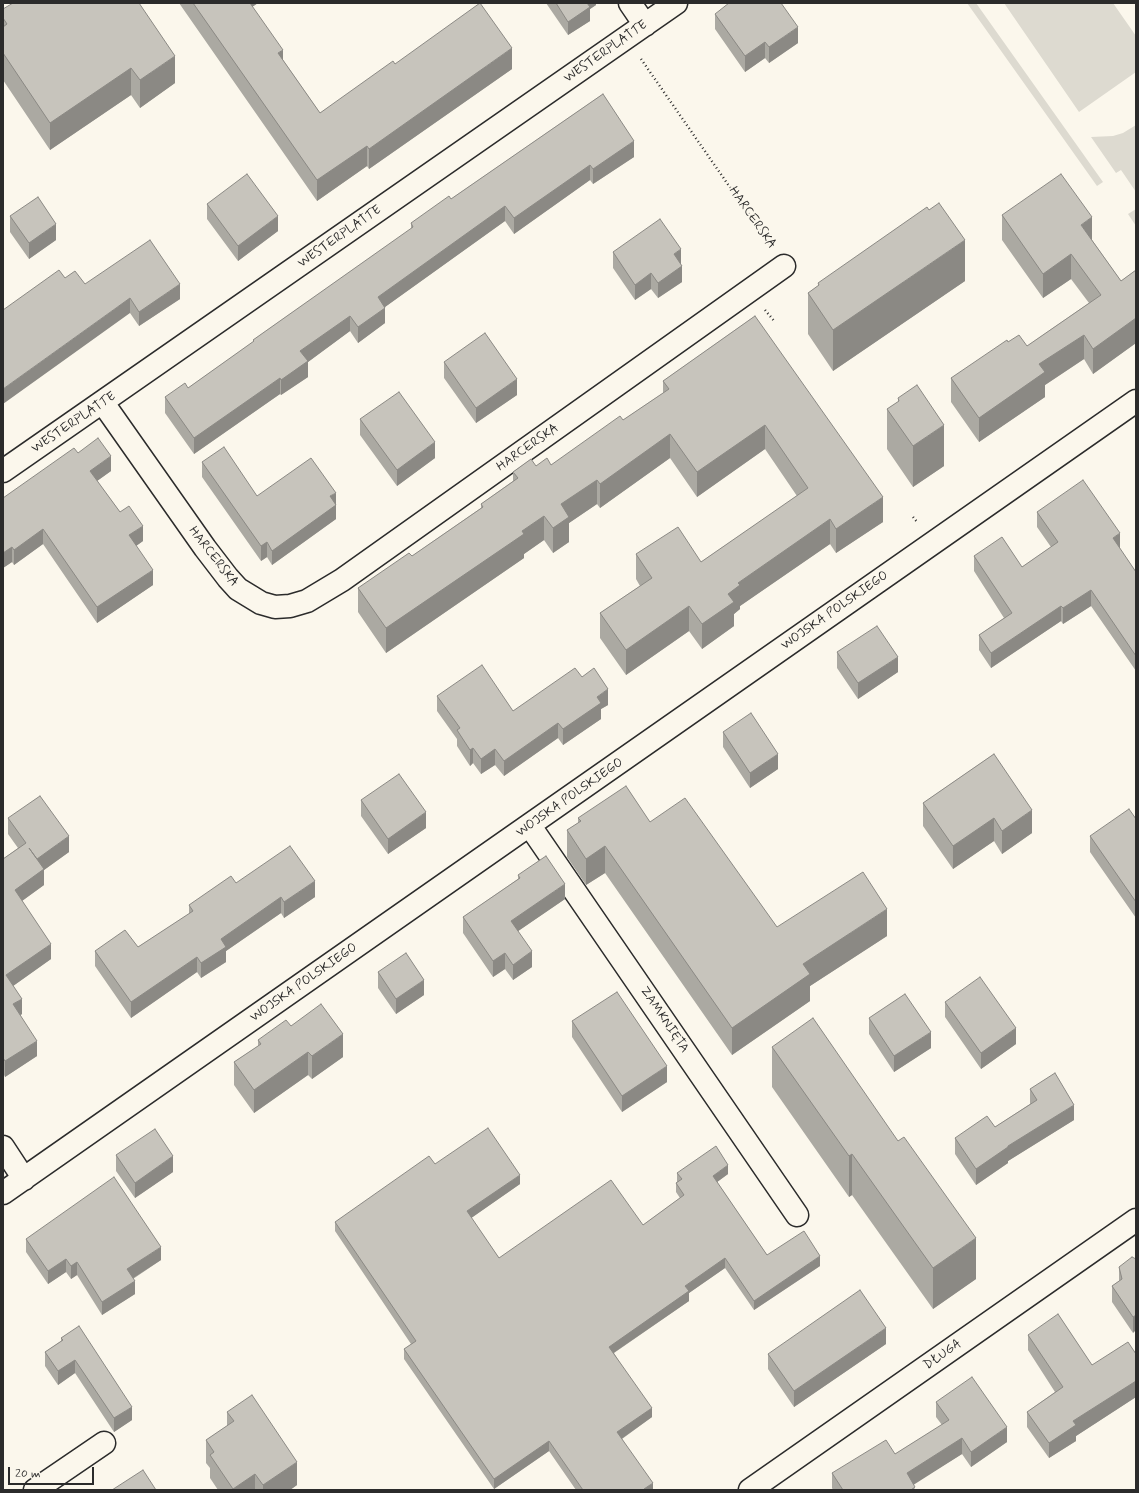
<!DOCTYPE html>
<meta charset="utf-8">
<style>
body{margin:0}
#map{position:relative;width:1139px;height:1493px;overflow:hidden;background:#fbf7ec;font-family:Mynerve,sans-serif}
canvas{display:block}
.frame{position:absolute;inset:0;border:4px solid #2b2b2b;pointer-events:none}
.scale{position:absolute;left:8px;top:1467px;width:86px;height:18px;box-sizing:border-box;border:2px solid #2b2b2b;border-top:0;padding-left:5px;font-size:12px;line-height:14px;white-space:nowrap;color:#2b2b2b;-webkit-text-stroke:3px #fbf7ec;paint-order:stroke}
</style>
<div id="map">
<canvas width="1139" height="1493"></canvas>
<div class="frame"></div>
<div class="scale">20 m</div>
</div>
<script>
const context = document.querySelector('canvas').getContext('2d');
context.lineJoin = 'round';
function fillPath(path, color) { context.fillStyle = color; context.fill(path, 'evenodd'); }
const poly = rows => new Path2D(rows.map(r => 'M' + r).join(''));
function strokePath(path, color, width, dash) { context.strokeStyle = color; context.lineWidth = width; context.lineCap = dash ? 'butt' : 'round'; context.setLineDash(dash || []); context.stroke(path); }
function label(font, color, halo, rows, align = 'center') {
  context.font = font + ' Mynerve,sans-serif'; context.lineWidth = 4; context.setLineDash([]); context.textBaseline = 'middle'; context.strokeStyle = halo; context.fillStyle = color; for (const [text, x, y, turn = 0] of rows) {
    context.save(); context.translate(x, y); context.rotate((+turn || 0) * Math.PI / 180); context.textAlign = isNaN(turn) ? turn : align; if (halo) context.strokeText(text, 0, 0); context.fillText(text, 0, 0); context.restore();
  }
}
fillPath(poly([
 [967,3,976,3,1103,182,1097,186],
 [1004,3,1113,3,1136,36,1136,72,1079,112],
 [1136,125,1136,192,1121,170,1116,173,1091,137,1113,136,1123,133],
 [1136,209,1136,226,1128,214]
]), '#dddad0');
const minor = poly([
 [630,3,645,25],
 [103,403,205,548,228,578,238,589,261,603,275,607,290,606,307,601,342,580,784,266],
 [3,471,676,3],
 [530,826,797,1215],
 [3,1147,24,1179],
 [3,1193,1136,401],
 [35,1490,104,1443],
 [750,1490,1136,1220]
]);
strokePath(minor, '#2b2b2b', 25);
strokePath(poly([
 [641,59,770,245],
 [765,310,775,322],
 [913,517,918,523]
]), '#2b2b2b', 2.5, [1, 3]);
strokePath(minor, '#fbf7ec', 22);
fillPath(poly([
 [179,3,258,3,252,7,283,60,320,113,395,64,512,69,369,169,367,166,317,201],
 [546,3,596,3,596,5,590,9,590,21,568,35],
 [3,9,175,83,140,108,131,95,50,150,3,80],
 [715,14,798,43,769,63,765,58,745,72,715,29],
 [603,94,634,157,593,184,590,180,514,234,505,221,385,307,385,323,358,343,350,331,308,362,308,377,281,395,280,394,194,454,165,413,165,397,188,388,253,342,253,340,411,229,411,223,451,199],
 [207,204,278,231,238,261,207,219],
 [1002,215,1092,240,1121,281,1136,270,1136,343,1093,374,1084,359,1045,385,1045,397,979,442,951,402,951,378,1008,342,1027,346,1089,303,1071,279,1043,298,1002,240],
 [10,216,56,240,29,259,10,232],
 [613,252,681,265,682,282,658,298,651,289,635,300,613,268],
 [65,278,85,284,180,299,139,326,130,313],
 [965,281,833,371,808,334,808,293,818,286,818,283],
 [755,316,883,522,836,553,830,544,740,606,740,609,734,614,734,626,702,649,689,631,626,675,600,638,600,613,640,586,636,579,636,554,701,562,797,496,765,449,697,497,670,458,600,508,597,504,569,523,569,542,553,553,544,540,524,554,524,558,386,653,358,612,358,588,412,556,481,508,481,504,513,481,513,472,536,466,551,465,623,420,663,393,663,381],
 [444,362,517,395,476,423,444,378],
 [898,398,944,466,913,487,887,449,887,409,898,402],
 [360,419,435,458,397,486,360,435],
 [78,453,111,471,97,481,120,512,143,541,136,546,153,585,97,623,43,544,14,565,12,562,3,568,3,498],
 [202,462,257,496,336,504,336,519,272,565,267,557,261,561,202,477],
 [1037,512,1120,548,1120,549,1136,572,1136,671,1091,606,1063,624,1061,621,991,668,979,650,979,635,1004,618,974,571,974,556,1022,567,1051,547,1037,527],
 [837,652,898,672,858,699,837,668],
 [582,677,608,705,601,709,601,719,563,745,558,738,504,776,495,765,481,774,473,763,470,766,457,746,457,739,437,711,437,696,513,711],
 [723,732,778,769,750,788,723,747],
 [994,754,1032,833,1002,854,994,841,953,869,923,826,923,803],
 [361,800,426,828,388,854,361,816],
 [8,818,69,852,44,870,44,885,22,901,51,959,13,986,22,1014,20,1015,37,1056,5,1077,3,1073,3,859,18,848,8,834],
 [578,818,650,822,777,927,887,936,810,986,810,1001,732,1055,605,873,586,885,567,857,567,830,578,823],
 [1136,819,1136,918,1090,852,1090,836],
 [518,875,565,899,518,931,532,967,513,980,505,969,493,977,463,933,463,917,518,879],
 [236,883,315,897,284,918,281,913,226,951,226,962,201,978,197,972,131,1018,95,966,95,951,138,947,189,914,189,905],
 [378,972,424,995,396,1014,378,988],
 [945,1002,1016,1044,981,1069,945,1017],
 [869,1018,931,1048,894,1072,869,1034],
 [572,1021,667,1082,622,1112,572,1037],
 [291,1026,343,1057,312,1079,308,1075,254,1113,234,1085,234,1062,258,1046,258,1040],
 [772,1047,976,1279,933,1309,852,1195,849,1197,772,1087],
 [1030,1089,1074,1120,1008,1161,1008,1163,976,1185,955,1154,955,1138,995,1127,1030,1104],
 [116,1155,173,1172,135,1198,116,1171],
 [435,1164,520,1184,471,1218,499,1258,643,1225,680,1198,676,1192,676,1183,677,1182,677,1173,728,1174,717,1182,767,1255,820,1266,754,1310,725,1268,689,1293,689,1301,614,1353,652,1417,622,1439,653,1490,576,1490,549,1451,494,1489,404,1359,404,1349,411,1344,335,1231,335,1222],
 [26,1239,161,1260,133,1279,135,1294,102,1315,77,1275,71,1279,66,1272,48,1284,26,1252],
 [1136,1259,1133,1333,1112,1302,1112,1286,1119,1281,1119,1267],
 [1028,1335,1092,1365,1136,1354,1136,1397,1076,1436,1076,1441,1049,1458,1027,1427,1027,1412,1055,1392,1028,1350],
 [61,1338,132,1420,114,1432,75,1373,58,1385,45,1366,45,1352,61,1341],
 [886,1344,794,1407,768,1369,768,1354],
 [936,1402,1007,1442,971,1467,962,1454,913,1484,915,1490,833,1490,832,1488,832,1473,895,1454,942,1425,936,1417],
 [227,1412,297,1485,290,1490,218,1490,210,1478,210,1468,206,1463,206,1440,227,1426]
]), '#aba9a2');
fillPath(poly([
 [243,3,258,3,243,13],
 [584,3,596,3,596,5,590,9,590,21,568,35,568,22],
 [798,27,798,43,769,63,769,47],
 [765,42,765,58,745,72,745,56],
 [512,48,512,69,369,169,369,149],
 [283,50,283,71,278,53],
 [175,56,175,83,140,108,140,80],
 [131,68,131,95,50,150,50,123],
 [634,141,634,157,593,184,593,169],
 [367,146,367,166,317,201,317,180],
 [590,165,590,180,514,234,514,218],
 [505,206,505,221,378,312,378,297],
 [278,216,278,231,238,261,238,246],
 [1092,217,1092,242,1081,225],
 [56,224,56,240,29,259,29,243],
 [965,240,965,281,833,371,833,330],
 [681,249,681,265,674,270,674,254],
 [1071,254,1071,279,1043,298,1043,274],
 [682,266,682,282,658,298,658,283],
 [651,273,651,289,635,300,635,285],
 [180,284,180,299,139,326,139,312],
 [130,298,130,313,3,404,3,389],
 [385,308,385,323,358,343,358,327],
 [350,316,350,331,308,362,308,377,281,395,281,380,300,351],
 [1136,318,1136,343,1093,374,1093,349],
 [1084,335,1084,359,1045,385,1045,397,979,442,979,418,1039,364],
 [280,378,280,394,194,454,194,438],
 [517,379,517,395,476,423,476,408],
 [765,425,765,449,697,497,697,472],
 [944,425,944,466,913,487,913,446],
 [670,434,670,458,600,508,600,484],
 [435,442,435,458,397,486,397,470],
 [111,456,111,471,90,486,90,471],
 [597,480,597,504,569,523,569,542,553,553,553,528,561,504],
 [336,493,336,519,272,565,272,551,330,496],
 [883,497,883,522,836,553,836,529],
 [544,516,544,540,524,554,524,558,386,653,386,628,522,531],
 [830,519,830,544,740,606,740,609,734,614,734,626,702,649,702,624,738,583],
 [143,526,143,541,129,551,129,535],
 [43,529,43,544,14,565,14,550],
 [1120,533,1120,548,1113,554,1113,538],
 [267,542,267,557,261,561,261,546],
 [12,547,12,562,3,568,3,553],
 [153,570,153,585,97,623,97,607],
 [1091,590,1091,606,1063,624,1063,608],
 [689,606,689,631,626,675,626,650],
 [1061,606,1061,621,991,668,991,653],
 [898,657,898,672,858,699,858,683],
 [608,689,608,705,601,709,601,719,563,745,563,729,597,697],
 [558,723,558,738,504,776,504,761],
 [473,748,473,763,470,766,470,750],
 [495,749,495,765,481,774,481,759],
 [778,754,778,769,750,788,750,773],
 [1032,810,1032,833,1002,854,1002,831],
 [426,812,426,828,388,854,388,839],
 [994,818,994,841,953,869,953,846],
 [69,836,69,852,44,870,44,885,15,906,15,890,37,859],
 [605,846,605,873,586,885,586,859],
 [315,881,315,897,284,918,284,902],
 [565,884,565,899,511,936,511,921],
 [281,897,281,913,226,951,226,962,201,978,201,963,221,939],
 [887,909,887,936,810,986,810,1001,732,1055,732,1028,803,964],
 [51,944,51,959,6,991,6,975],
 [532,951,532,967,513,980,513,965],
 [505,953,505,969,493,977,493,961],
 [197,957,197,972,131,1018,131,1002],
 [424,980,424,995,396,1014,396,999],
 [22,999,22,1014,13,1020,13,1004],
 [1016,1028,1016,1044,981,1069,981,1053],
 [931,1032,931,1048,894,1072,894,1056],
 [343,1034,343,1057,312,1079,312,1056],
 [37,1041,37,1056,5,1077,5,1061],
 [308,1052,308,1075,254,1113,254,1090],
 [667,1066,667,1082,622,1112,622,1096],
 [1074,1105,1074,1120,1008,1161,1008,1163,976,1185,976,1169,1008,1146],
 [852,1154,852,1195,849,1197,849,1156],
 [173,1156,173,1172,135,1198,135,1183],
 [728,1165,728,1174,713,1185,713,1176],
 [520,1175,520,1184,467,1221,467,1211],
 [976,1238,976,1279,933,1309,933,1268],
 [161,1247,161,1260,127,1282,127,1269],
 [820,1256,820,1266,754,1310,754,1301],
 [725,1258,725,1268,689,1293,689,1301,609,1356,609,1347,685,1286],
 [66,1259,66,1272,48,1284,48,1271],
 [77,1262,77,1275,71,1279,71,1266],
 [135,1281,135,1294,102,1315,102,1302],
 [1136,1315,1136,1330,1133,1333,1133,1317],
 [886,1328,886,1344,794,1407,794,1391],
 [75,1360,75,1373,58,1385,58,1371],
 [1136,1381,1136,1397,1076,1436,1076,1441,1049,1458,1049,1443,1073,1421],
 [132,1407,132,1420,114,1432,114,1418],
 [652,1408,652,1417,617,1442,617,1432],
 [1007,1427,1007,1442,971,1467,971,1452],
 [962,1438,962,1454,907,1489,907,1473],
 [549,1441,549,1451,494,1489,494,1479],
 [297,1462,297,1485,290,1490,263,1490,263,1485],
 [255,1474,255,1490,233,1490,233,1489],
 [653,1483,653,1490,644,1490,644,1489]
]), '#8b8984');
const building = poly([
 [13,3,139,3,175,56,140,80,131,68,50,123,3,53,3,27,7,24,3,18,3,9,13,3],
 [193,3,250,3,283,50,278,53,320,113,393,61,395,64,480,3,512,48,369,149,367,146,317,180,193,3],
 [556,3,587,3,590,7,568,22,556,3],
 [729,3,781,3,798,27,769,47,765,42,745,56,715,14,729,3],
 [603,94,634,141,593,169,590,165,514,218,505,206,378,297,385,308,358,327,350,316,300,351,308,361,281,380,280,378,194,438,165,397,185,383,188,388,254,341,253,340,413,227,411,223,449,196,451,199,603,94],
 [247,174,278,216,238,246,207,204,247,174],
 [1061,174,1092,217,1081,225,1121,281,1136,270,1136,318,1093,349,1084,335,1039,364,1045,372,979,418,951,378,1007,340,1008,342,1019,335,1027,346,1101,295,1071,254,1043,274,1002,215,1061,174],
 [38,197,56,224,29,243,10,216,38,197],
 [939,203,965,240,833,330,808,293,819,285,818,283,927,207,929,210,939,203],
 [660,219,681,249,674,254,682,266,658,283,651,273,635,285,613,252,660,219],
 [150,240,180,284,139,312,130,298,3,389,3,310,59,270,65,278,75,271,85,284,150,240],
 [755,316,883,497,836,529,830,519,738,583,740,585,728,594,734,602,702,624,689,606,626,650,600,613,652,578,636,554,678,527,701,562,808,488,765,425,697,472,670,434,600,484,597,480,561,504,569,517,553,528,544,516,522,531,524,534,386,628,358,588,409,553,412,556,483,507,481,504,518,478,513,472,531,459,536,466,547,458,551,465,620,416,623,420,669,389,663,381,755,316],
 [485,333,517,379,476,408,444,362,485,333],
 [917,385,944,425,913,446,887,409,899,401,898,398,917,385],
 [399,392,435,442,397,470,360,419,399,392],
 [98,438,111,456,90,471,120,512,129,506,143,526,129,535,153,570,97,607,43,529,14,550,12,547,3,553,3,498,74,448,78,453,98,438],
 [224,447,257,496,311,458,336,493,330,496,336,505,272,551,267,542,261,546,202,462,224,447],
 [1083,480,1120,533,1113,538,1136,572,1136,656,1091,590,1063,608,1061,606,991,653,979,635,1012,613,974,556,1002,537,1022,567,1058,542,1037,512,1083,480],
 [877,626,898,657,858,683,837,652,877,626],
 [482,665,513,711,575,668,582,677,594,668,608,689,597,697,601,703,563,729,558,723,504,761,495,749,481,759,473,748,470,750,457,730,460,728,437,696,482,665],
 [751,713,778,754,750,773,723,732,751,713],
 [994,754,1032,810,1002,831,994,818,953,846,923,803,994,754],
 [399,774,426,812,388,839,361,800,399,774],
 [626,786,650,822,685,798,777,927,863,872,887,909,803,964,810,974,732,1028,605,846,586,859,567,830,581,821,578,818,626,786],
 [40,796,69,836,37,859,29,848,44,869,15,890,51,944,6,975,22,999,13,1004,37,1041,5,1061,3,1058,3,859,26,843,8,818,40,796],
 [1129,809,1136,819,1136,902,1090,836,1129,809],
 [290,846,315,881,284,902,281,897,221,939,226,947,201,963,197,957,131,1002,95,951,125,930,138,947,193,911,189,905,231,876,236,883,290,846],
 [546,856,565,884,511,921,532,951,513,965,505,953,493,961,463,917,520,878,518,875,546,856],
 [406,953,424,980,396,999,378,972,406,953],
 [980,977,1016,1028,981,1053,945,1002,980,977],
 [617,992,667,1066,622,1096,572,1021,617,992],
 [905,994,931,1032,894,1056,869,1018,905,994],
 [321,1004,343,1034,312,1056,308,1052,254,1090,234,1062,261,1044,258,1040,286,1020,291,1026,321,1004],
 [813,1018,898,1141,904,1137,976,1238,933,1268,852,1154,849,1156,772,1047,813,1018],
 [1055,1073,1074,1105,1008,1146,1008,1147,976,1169,955,1138,987,1116,995,1127,1037,1100,1030,1089,1055,1073],
 [488,1128,520,1175,467,1211,499,1258,611,1180,643,1225,684,1195,676,1183,682,1179,677,1173,716,1146,728,1165,713,1176,767,1255,804,1231,820,1256,754,1301,725,1258,685,1286,689,1291,609,1347,652,1408,617,1432,653,1483,644,1489,645,1490,583,1490,549,1441,494,1479,404,1349,416,1341,335,1222,429,1156,435,1164,488,1128],
 [155,1129,173,1156,135,1183,116,1155,155,1129],
 [114,1177,161,1247,127,1269,135,1281,102,1302,77,1262,71,1266,66,1259,48,1271,26,1239,114,1177],
 [1132,1257,1136,1259,1136,1315,1133,1317,1112,1286,1122,1279,1119,1267,1132,1257],
 [860,1290,886,1328,794,1391,768,1354,860,1290],
 [1058,1314,1092,1365,1128,1342,1136,1354,1136,1381,1073,1421,1076,1425,1049,1443,1027,1412,1063,1387,1028,1335,1058,1314],
 [79,1326,132,1407,114,1418,75,1360,58,1371,45,1352,63,1340,61,1338,79,1326],
 [972,1377,1007,1427,971,1452,962,1438,907,1473,915,1487,911,1490,843,1490,832,1473,886,1440,895,1454,949,1420,936,1402,972,1377],
 [252,1395,297,1462,263,1485,255,1474,233,1489,210,1455,214,1452,206,1440,234,1421,227,1412,252,1395],
 [143,1470,156,1490,112,1490,143,1470]
]);
fillPath(building, '#c7c4bc');
strokePath(building, '#8b8984', 1);
label('13px', '#2b2b2b', '#fbf7ec', [
 ["WESTERPLATTE",606,52,-35],
 ["HARCERSKA",752,218,55],
 ["WESTERPLATTE",340,237,-35],
 ["WESTERPLATTE",74,423,-34],
 ["HARCERSKA",528,448,-35],
 ["HARCERSKA",213,557,52],
 ["WOJSKA POLSKIEGO",835,611,-35],
 ["WOJSKA POLSKIEGO",570,798,-35],
 ["WOJSKA POLSKIEGO",304,983,-35],
 ["ZAMKNIĘTA",664,1020,56],
 ["DŁUGA",943,1355,-35]
]);
</script>
